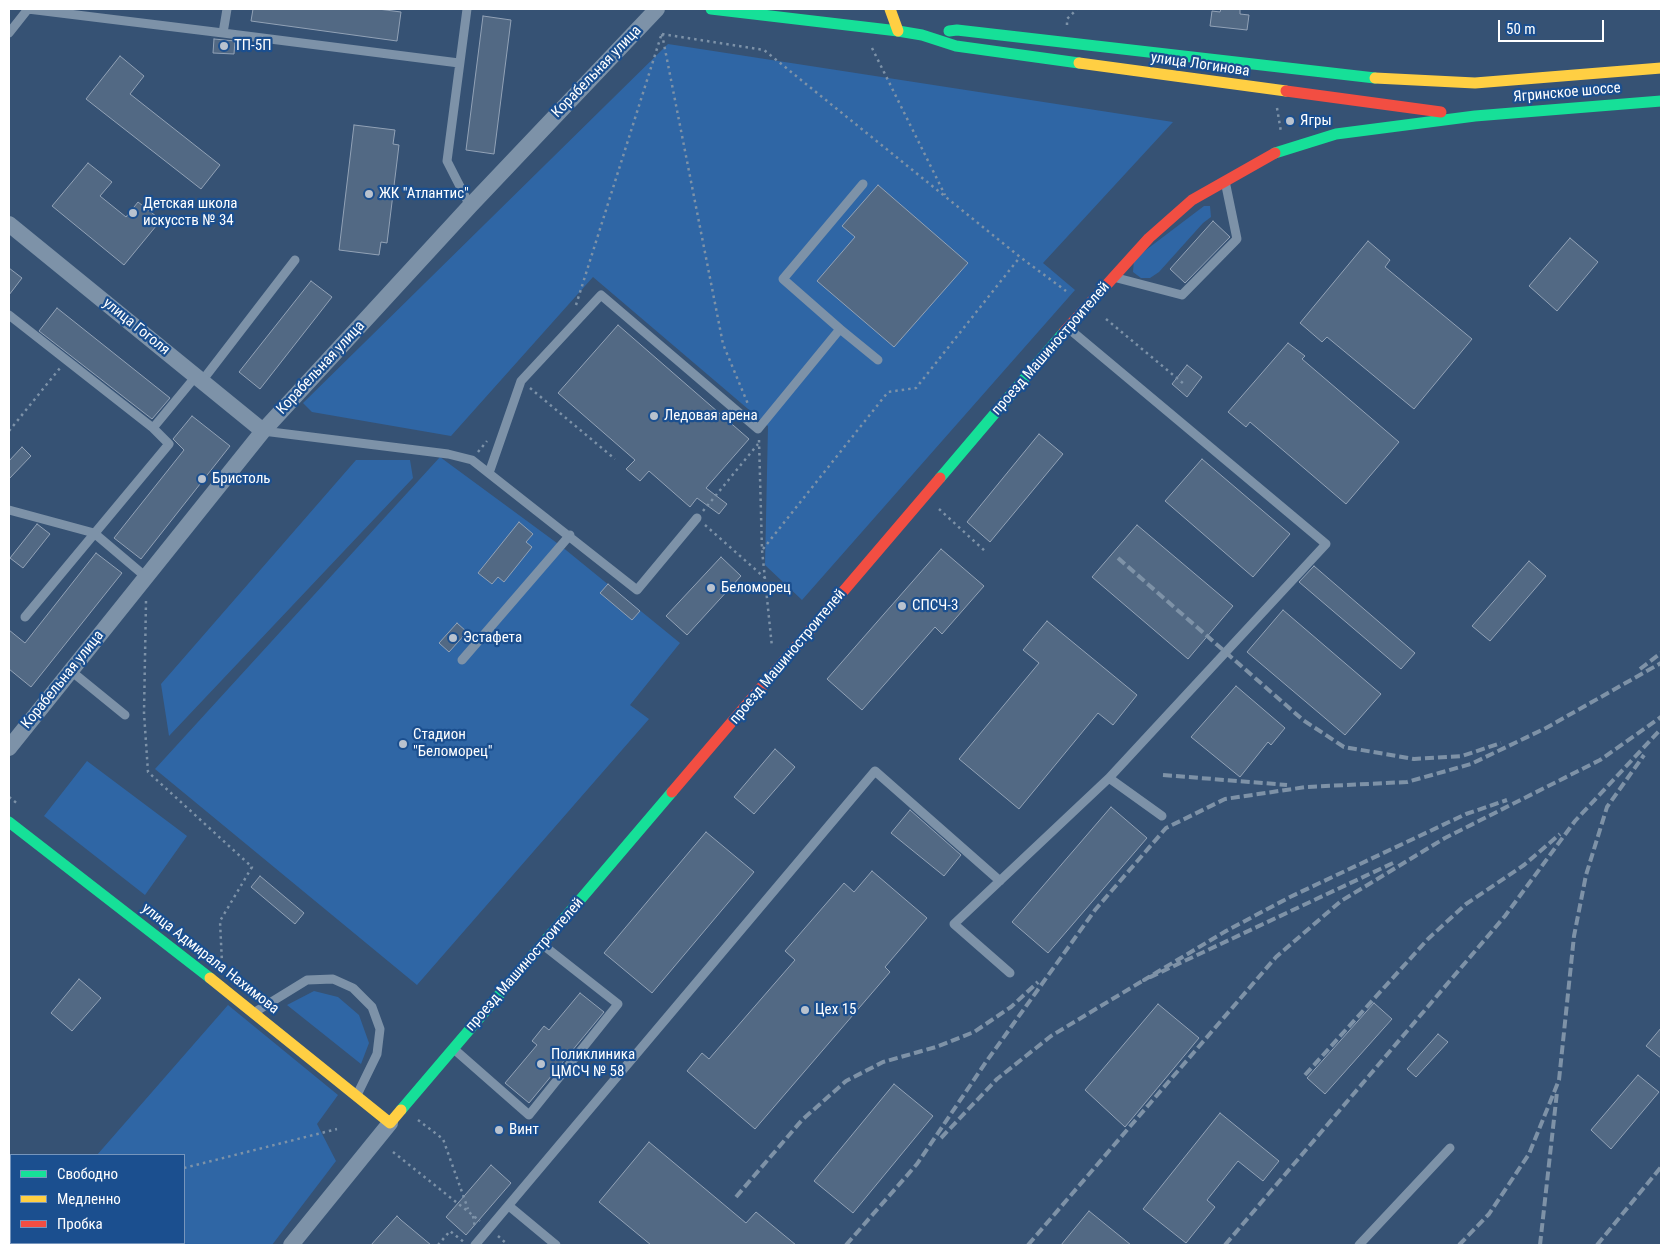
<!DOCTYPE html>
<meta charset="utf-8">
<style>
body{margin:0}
#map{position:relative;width:1670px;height:1254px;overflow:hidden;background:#365274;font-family:"Roboto Condensed",sans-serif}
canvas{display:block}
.frame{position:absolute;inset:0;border:10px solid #fff;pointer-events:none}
.legend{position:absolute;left:10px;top:1154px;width:175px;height:90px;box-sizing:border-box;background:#1b4f8f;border:1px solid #7695bc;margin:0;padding:6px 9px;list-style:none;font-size:15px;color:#fff}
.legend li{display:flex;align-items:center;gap:10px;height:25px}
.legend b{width:25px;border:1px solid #7695bc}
.scale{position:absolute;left:1498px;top:20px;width:106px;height:22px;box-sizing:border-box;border:2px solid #fff;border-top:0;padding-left:6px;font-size:15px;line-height:18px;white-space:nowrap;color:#fff;-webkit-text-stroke:4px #1b4f8f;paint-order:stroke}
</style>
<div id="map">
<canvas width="1670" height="1254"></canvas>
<div class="frame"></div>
<ul class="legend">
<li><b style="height:6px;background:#16e098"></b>Свободно</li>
<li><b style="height:6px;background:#ffcf43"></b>Медленно</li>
<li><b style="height:6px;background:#f24e42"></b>Пробка</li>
</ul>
<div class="scale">50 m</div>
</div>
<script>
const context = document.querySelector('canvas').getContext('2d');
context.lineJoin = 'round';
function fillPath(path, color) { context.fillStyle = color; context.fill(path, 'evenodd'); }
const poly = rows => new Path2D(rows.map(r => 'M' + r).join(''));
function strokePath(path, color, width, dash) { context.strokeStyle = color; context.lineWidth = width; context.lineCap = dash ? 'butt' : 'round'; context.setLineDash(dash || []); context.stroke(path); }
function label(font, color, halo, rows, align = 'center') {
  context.font = font + ' "Roboto Condensed",sans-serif'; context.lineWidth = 4.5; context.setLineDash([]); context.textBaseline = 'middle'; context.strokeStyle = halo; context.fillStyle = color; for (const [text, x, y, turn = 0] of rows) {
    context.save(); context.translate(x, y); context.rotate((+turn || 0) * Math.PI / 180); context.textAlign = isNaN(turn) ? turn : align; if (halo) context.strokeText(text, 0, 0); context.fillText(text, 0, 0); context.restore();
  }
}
fillPath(poly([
 [668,44,1173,122,1043,263,1075,290,802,600,765,565,768,426,593,277,451,436,312,412,303,403],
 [1204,206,1210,206,1211,217,1203,223,1159,272,1150,278,1141,278,1133,272,1134,259],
 [440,457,561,546,680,643,630,705,649,719,417,985,155,769],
 [356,460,410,460,413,478,169,736,161,684],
 [87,761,187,836,145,895,44,816],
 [314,991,338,997,359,1015,369,1043,361,1064,287,1005],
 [228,1005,338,1095,317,1124,336,1161,272,1245,116,1245,112,1243,184,1243,184,1155,97,1155]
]), '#2f66a5');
const building = poly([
 [253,9,378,9,401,12,397,41,251,21,253,9],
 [1221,9,1240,9,1240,14,1249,15,1247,30,1210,26,1212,11,1220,12,1221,9],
 [483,16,511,20,494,154,466,150,483,16],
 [214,39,235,41,234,54,213,53,214,39],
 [120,56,144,76,130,94,220,165,201,189,86,99,120,56],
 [354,125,395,130,393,144,399,145,387,243,381,242,379,255,339,250,354,125],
 [88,163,112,182,100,196,126,217,138,202,161,220,124,265,52,206,88,163],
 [878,185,968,263,894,347,817,281,855,237,842,226,878,185],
 [1213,221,1230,237,1185,283,1170,269,1213,221],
 [1570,238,1598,262,1557,311,1529,286,1570,238],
 [1368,241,1390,260,1385,267,1472,339,1414,409,1327,337,1322,342,1300,323,1368,241],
 [9,268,22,278,9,295,9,268],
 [311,281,332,297,260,389,239,372,311,281],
 [57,308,170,398,152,419,39,331,57,308],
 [618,325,749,439,706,488,727,504,719,514,697,498,690,507,649,471,640,481,626,469,635,460,558,393,618,325],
 [1288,343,1305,356,1302,359,1399,442,1346,504,1250,422,1246,427,1228,412,1288,343],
 [1187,365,1202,377,1187,397,1172,384,1187,365],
 [192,416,230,446,141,559,114,538,184,450,173,439,192,416],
 [1039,434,1063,454,990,542,967,522,1039,434],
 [22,447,31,456,9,479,9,461,22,447],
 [1202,459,1290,534,1253,577,1165,501,1202,459],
 [519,522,533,534,526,542,532,547,504,582,498,577,492,584,478,573,519,522],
 [37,524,50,534,23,568,10,558,37,524],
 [1137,525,1233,606,1188,659,1092,577,1137,525],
 [941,549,984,586,942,634,935,627,862,710,827,679,941,549],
 [96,553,122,573,31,687,9,669,9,630,25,643,96,553],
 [721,557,741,576,687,635,666,616,721,557],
 [1529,561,1546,576,1490,641,1472,626,1529,561],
 [1314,566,1415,653,1401,669,1299,582,1314,566],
 [608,584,640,611,632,620,600,593,608,584],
 [1283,610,1381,694,1345,735,1247,652,1283,610],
 [1047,621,1137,695,1113,725,1098,713,1019,809,959,759,1039,663,1023,650,1047,621],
 [457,623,467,632,449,652,439,643,457,623],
 [1236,686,1285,728,1271,745,1268,742,1240,777,1191,737,1236,686],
 [775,749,795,767,754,814,734,797,775,749],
 [1111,807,1147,838,1048,953,1012,922,1111,807],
 [910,810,961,855,944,876,891,833,910,810],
 [706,832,754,872,652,993,604,953,706,832],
 [872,871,927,918,885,967,890,972,755,1129,687,1071,702,1053,709,1059,795,960,785,951,844,883,854,892,872,871],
 [260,876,304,913,295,924,251,887,260,876],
 [79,979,101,998,72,1031,51,1013,79,979],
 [580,993,604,1012,529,1103,505,1083,537,1045,532,1041,544,1026,549,1030,580,993],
 [1374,1003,1392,1019,1325,1094,1307,1078,1374,1003],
 [1158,1004,1199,1038,1125,1127,1085,1090,1158,1004],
 [1661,1028,1661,1058,1646,1046,1661,1028],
 [1438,1034,1448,1042,1416,1077,1407,1069,1438,1034],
 [1638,1075,1659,1092,1611,1149,1591,1130,1638,1075],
 [894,1084,933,1116,853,1213,814,1181,894,1084],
 [1220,1113,1279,1161,1263,1181,1238,1161,1207,1200,1215,1207,1186,1243,1143,1209,1220,1113],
 [649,1142,746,1223,756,1212,796,1245,651,1245,599,1202,649,1142],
 [491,1165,511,1183,466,1235,446,1217,491,1165],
 [1089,1211,1131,1245,1061,1245,1089,1211],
 [397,1216,401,1220,431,1245,371,1245,397,1216]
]);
fillPath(building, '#526984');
strokePath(building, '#92a2b6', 1);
strokePath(poly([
 [1067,25,1067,19,1077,9],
 [662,34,723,344,748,404],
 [662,34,764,50,1020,257,1066,291],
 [872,48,945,195],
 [1277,108,1281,132],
 [576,305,661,36],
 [1106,319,1184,384],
 [530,388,615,459],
 [9,431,60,368],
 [759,440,762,550,772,647],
 [478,452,487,441],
 [939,509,986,552],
 [703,511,758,444],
 [705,525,765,578],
 [763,549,888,392,916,388,1020,257],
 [146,601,144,713,148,772,252,867,220,921,222,963],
 [9,797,19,805],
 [418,1120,443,1139,468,1209],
 [393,1152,480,1221],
 [184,1168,337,1129],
 [9,1169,11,1171],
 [473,1216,475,1228],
 [498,1236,508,1245],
 [99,1243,102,1245],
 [438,1245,450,1231,465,1243]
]), '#7d92a8', 2.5, [2.5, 4]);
strokePath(poly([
 [467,9,447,161,470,206],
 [9,33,28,9,223,33,227,9],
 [223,33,459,63],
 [1117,278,1182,295,1237,239,1225,181],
 [9,315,153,428,196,376],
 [1068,328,1326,544,1109,778,1162,816],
 [840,329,878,360],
 [202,381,295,260],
 [263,431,448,454,472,460,637,590,697,518],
 [489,473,521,381,601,295,758,429,840,329,783,279,863,184],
 [9,510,94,533,146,577],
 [25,617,169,444,153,428],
 [462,660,570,535],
 [71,671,125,715],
 [1010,973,954,924,1109,778],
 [255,1012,307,980,333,979,353,988,372,1007,380,1029,377,1054,357,1095],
 [455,1050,529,1115,618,1004,543,945],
 [509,1206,556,1245],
 [475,1245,875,771,1000,881],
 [1359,1245,1450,1148]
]), '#7d92a8', 9);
strokePath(poly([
 [9,224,263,431],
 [9,748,263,431,470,206,657,9],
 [291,1245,390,1123]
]), '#7d92a8', 16);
strokePath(poly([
 [711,9,898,31,922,35,956,46,1079,63],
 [949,31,957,30,1375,78],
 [1275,153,1336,134,1475,116,1661,101],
 [940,478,1064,332],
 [9,822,210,978],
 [401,1110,672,792]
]), '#16e098', 11);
strokePath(poly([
 [890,9,898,31],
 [1079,63,1286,91],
 [1375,78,1475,83,1661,68],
 [210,978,390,1123,401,1110]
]), '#ffcf43', 11);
strokePath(poly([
 [1286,91,1441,112],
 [1064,332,1149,238,1192,200,1275,153],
 [672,792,940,478]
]), '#f24e42', 11);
strokePath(poly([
 [1118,558,1303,720,1344,747,1414,759,1462,756,1501,743],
 [1640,669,1661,653],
 [1163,775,1287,785],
 [1393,863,1144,980,1226,931,1290,897,1466,814,1507,800],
 [1305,1075,1428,939,1466,904,1524,865,1560,834],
 [941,1138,997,1079,1051,1036,1144,980],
 [736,1197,802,1120,846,1081,883,1062,936,1047,974,1032,1011,1007,1038,982],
 [846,1245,917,1164,986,1062,1095,910,1166,828,1225,799,1306,787,1407,782,1471,764,1546,728,1661,663],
 [1028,1245,1276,957,1341,901,1445,838,1600,760,1661,717],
 [1225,1245,1505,916,1575,821,1661,729],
 [1459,1245,1489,1214,1529,1154,1559,1080,1574,936,1586,875,1607,807,1644,755],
 [1540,1245,1557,1092],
 [1597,1245,1661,1167]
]), '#7e92a7', 4, [9, 4]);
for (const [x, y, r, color] of [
 [224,46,5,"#b9c2ce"],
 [1290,121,5,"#b9c2ce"],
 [369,194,5,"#b9c2ce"],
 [133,213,5,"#b9c2ce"],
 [654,416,5,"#b9c2ce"],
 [202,479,5,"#b9c2ce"],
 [711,588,5,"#b9c2ce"],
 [902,606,5,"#b9c2ce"],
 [453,638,5,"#b9c2ce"],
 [403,744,5,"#b9c2ce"],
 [805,1010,5,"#b9c2ce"],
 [541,1064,5,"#b9c2ce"],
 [499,1130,5,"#b9c2ce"]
]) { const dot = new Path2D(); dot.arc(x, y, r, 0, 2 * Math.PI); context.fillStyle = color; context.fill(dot); strokePath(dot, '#1b4f8f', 2); }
label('15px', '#fff', '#1b4f8f', [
 ["ТП-5П",234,46],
 ["Ягры",1300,121],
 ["ЖК \"Атлантис\"",379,194],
 ["Детская школа",143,204],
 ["искусств № 34",143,221],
 ["Ледовая арена",664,416],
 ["Бристоль",212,479],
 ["Беломорец",721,588],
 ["СПСЧ-3",912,606],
 ["Эстафета",463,638],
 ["Стадион",413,735],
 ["\"Беломорец\"",413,752],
 ["Цех 15",815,1010],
 ["Поликлиника",551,1055],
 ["ЦМСЧ № 58",551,1072],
 ["Винт",509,1130]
], 'left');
label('15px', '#fff', '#1b4f8f', [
 ["улица Логинова",1200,65,8],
 ["Корабельная улица",597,72,-46],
 ["Ягринское шоссе",1567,93,-5],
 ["улица Гоголя",136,327,39],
 ["проезд Машиностроителей",1051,349,-49],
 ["Корабельная улица",321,368,-47],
 ["проезд Машиностроителей",788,657,-50],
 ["Корабельная улица",63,680,-51],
 ["улица Адмирала Нахимова",210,959,38],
 ["проезд Машиностроителей",525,965,-49]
]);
</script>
